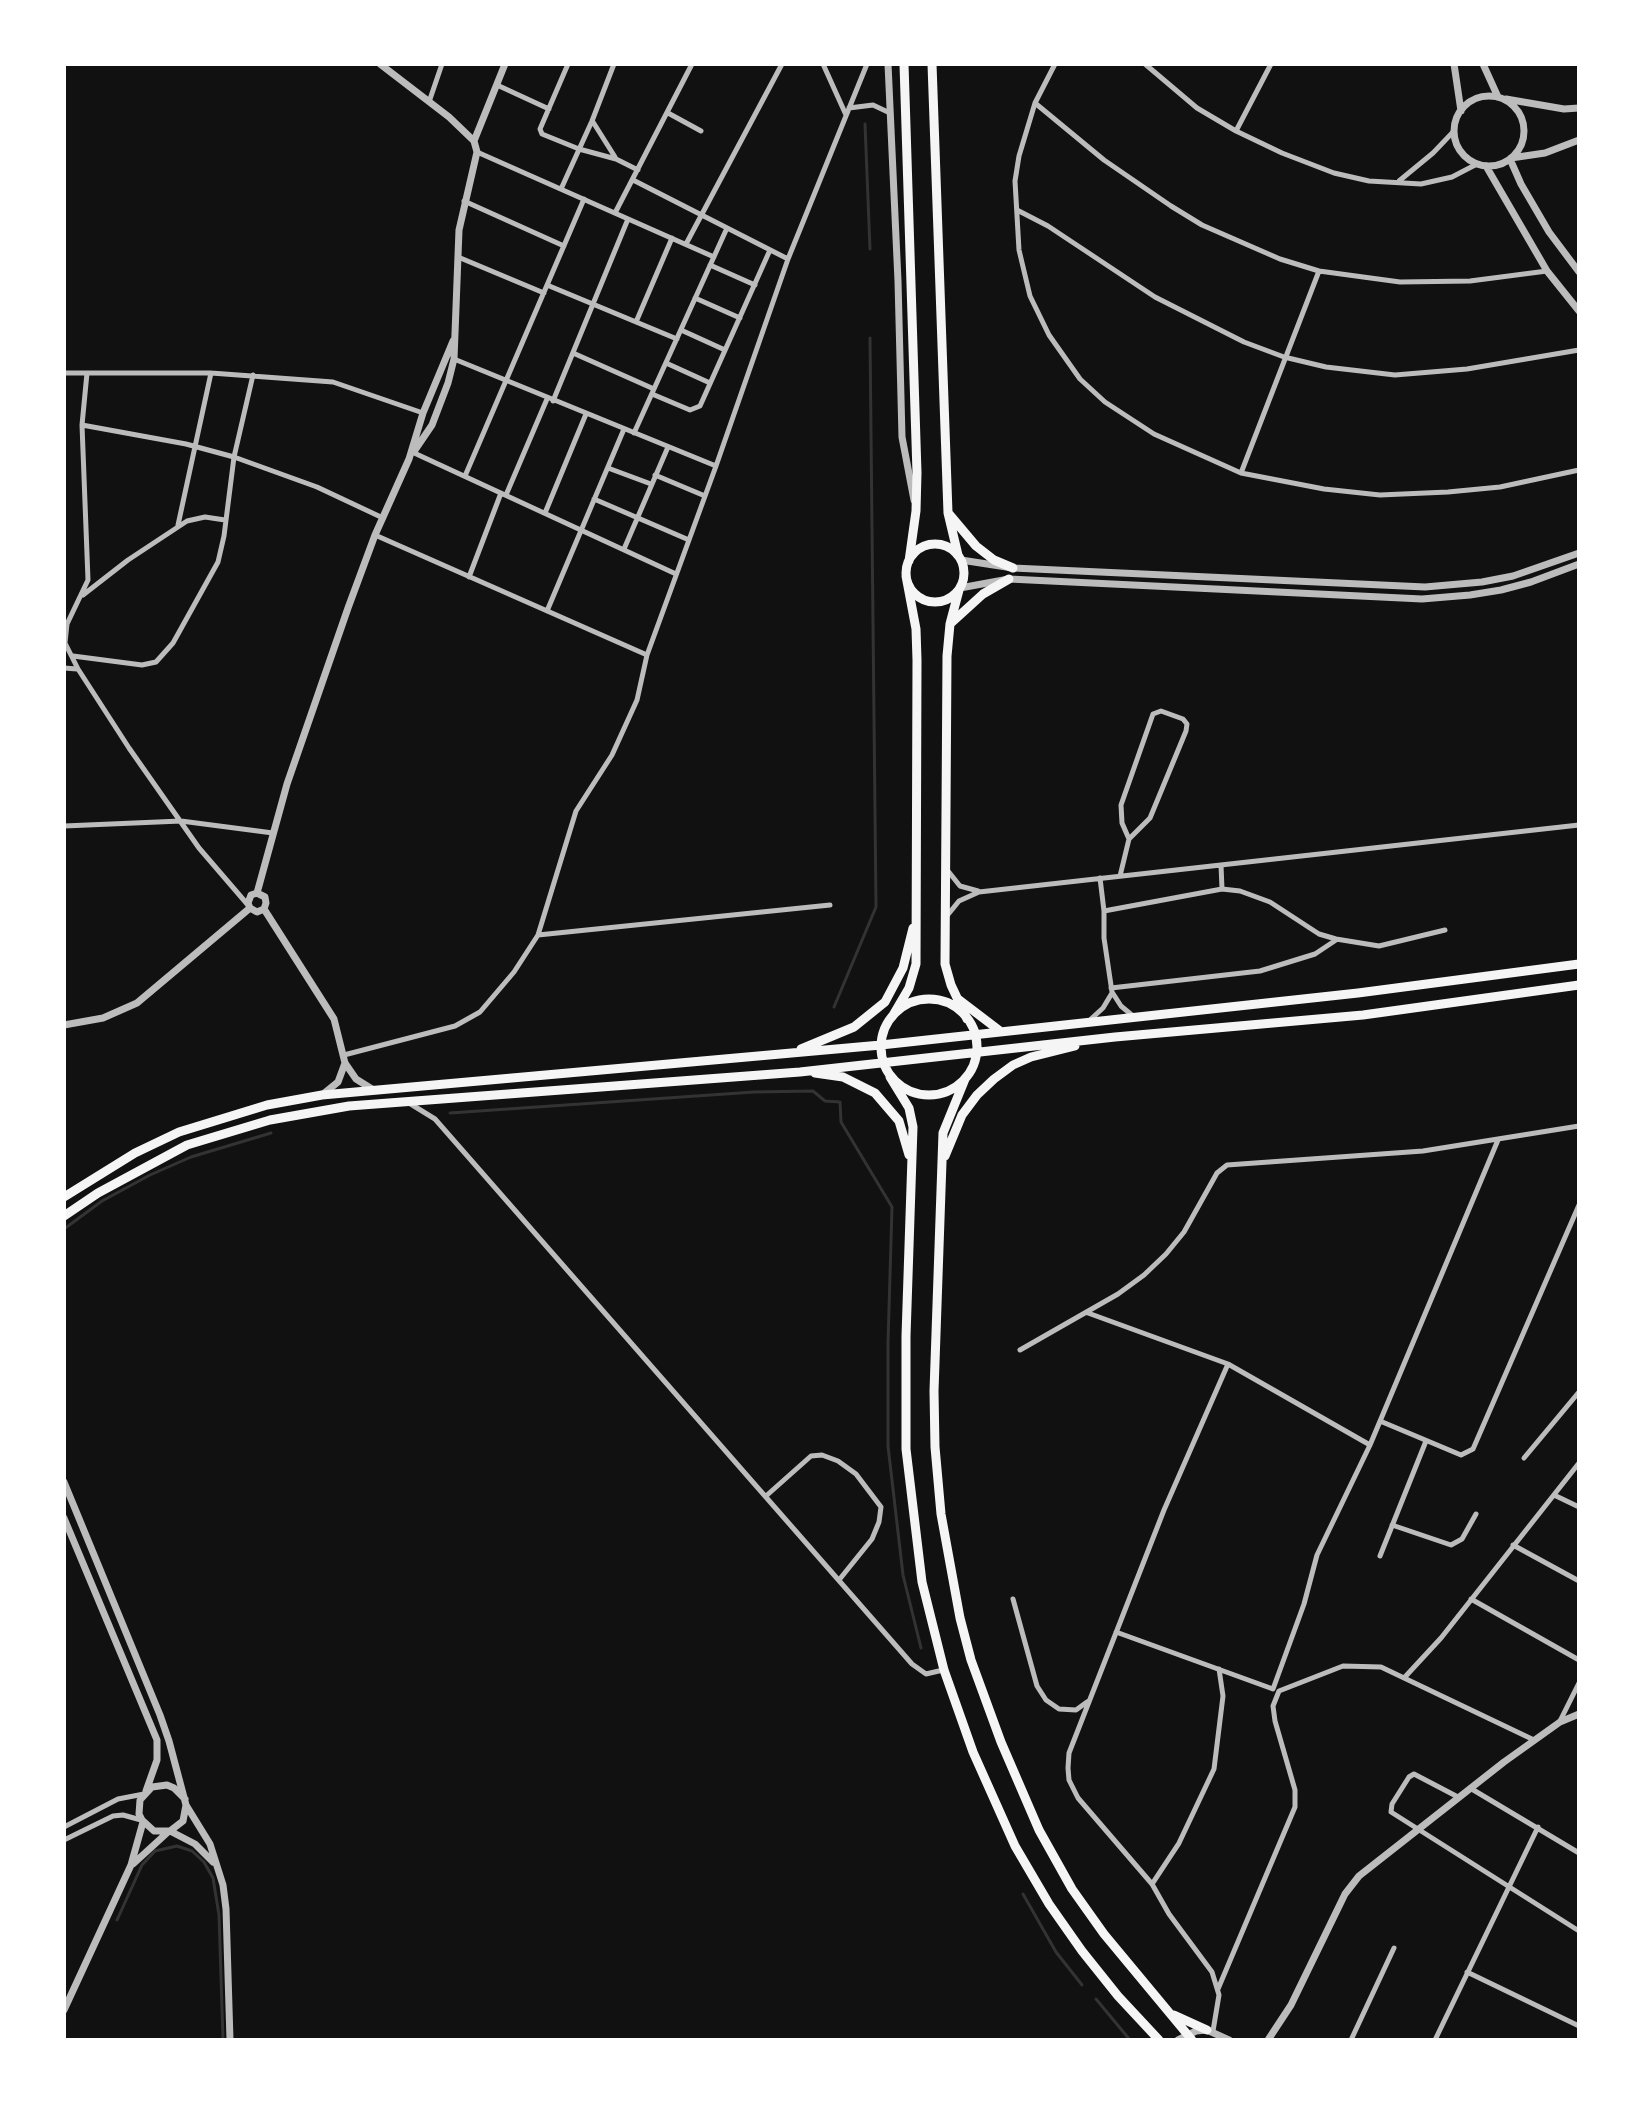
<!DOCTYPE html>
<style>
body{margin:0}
#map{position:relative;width:1643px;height:2104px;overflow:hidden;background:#111;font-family:"Noto Sans",sans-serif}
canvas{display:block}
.frame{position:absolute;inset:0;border:66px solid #fff;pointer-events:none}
</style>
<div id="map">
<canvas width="1643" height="2104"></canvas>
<div class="frame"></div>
</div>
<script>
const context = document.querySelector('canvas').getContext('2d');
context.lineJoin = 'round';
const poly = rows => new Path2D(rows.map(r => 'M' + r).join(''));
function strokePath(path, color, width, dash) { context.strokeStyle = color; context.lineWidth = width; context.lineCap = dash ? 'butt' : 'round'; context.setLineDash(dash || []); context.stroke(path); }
strokePath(poly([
 [865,124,870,249],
 [834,1007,876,907,870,338],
 [450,1113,754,1092,813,1091,825,1101,840,1102,841,1122,892,1207,888,1343,888,1446,903,1575,921,1648],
 [64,1229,102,1201,150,1175,191,1157,271,1133],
 [1023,1894,1056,1952,1082,1985],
 [117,1920,142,1865,155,1851,177,1846,192,1851,204,1862,213,1878,219,1915,223,2040],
 [1096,1999,1130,2040]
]), '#333', 3);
strokePath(poly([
 [568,64,540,129,542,134,579,149,616,159,638,170],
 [823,64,846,115],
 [1055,64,1035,103,1019,156,1015,181,1019,250,1030,296,1049,335,1080,379,1105,402,1154,434,1241,473,1324,489,1380,495,1448,492,1500,487,1579,470],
 [1145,64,1197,108,1236,131,1282,153,1334,173,1369,181,1421,184,1452,177,1477,164],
 [497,85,549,109],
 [429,102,442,64],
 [1035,103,1104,160,1171,206,1202,225,1280,259,1319,271,1400,282,1470,281,1547,271],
 [849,108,873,105,890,113],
 [668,113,701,131],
 [593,122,615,157],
 [1236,131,1271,64],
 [477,152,714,257],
 [633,180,788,259],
 [1399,181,1433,153,1454,131],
 [561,189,592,121,614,64],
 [464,201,564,246],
 [1017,210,1048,226,1155,297,1244,342,1284,357,1326,367,1395,375,1467,369,1579,350],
 [615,213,692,64],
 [686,244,782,64],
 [458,257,544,293],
 [710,265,755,285],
 [547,285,677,339],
 [695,298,740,318],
 [636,322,672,238],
 [681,330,725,350],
 [573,353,654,389],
 [454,359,716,466],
 [666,363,710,383],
 [64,373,211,373,333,382,423,413],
 [87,373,82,425,186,444,234,457,317,487,383,518],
 [652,394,690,410,700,406,770,250],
 [553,401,628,219],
 [82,425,88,580,67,624,65,643,78,669,129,748,199,848,248,905],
 [634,433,727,228],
 [412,452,676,574],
 [608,468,651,484],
 [1241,473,1319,271],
 [655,475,705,496],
 [465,476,584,199],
 [506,495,547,399],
 [594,499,689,540],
 [545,513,586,414],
 [178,525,211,373],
 [375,535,647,655],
 [624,549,668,447],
 [469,577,501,493],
 [83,595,128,560,187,521,205,517,225,520],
 [547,611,624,429],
 [73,656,142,665,156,662,173,643,218,562,224,536,234,457,253,375],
 [64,668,77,669],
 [64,826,181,821,273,833],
 [1221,865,1222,889],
 [948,871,960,886,978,891],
 [1120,876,1129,839,1150,818,1186,731,1187,724,1183,719,1161,711,1153,714,1121,805,1122,823,1129,839],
 [1100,878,1104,911,1104,938,1112,992,1121,1006,1133,1016],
 [1104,911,1222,889,1240,891,1270,902,1319,934,1336,939,1379,946,1445,930],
 [946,917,959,901,979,892,1579,825],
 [538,935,830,905],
 [1111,988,1260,971,1315,954,1336,940],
 [1091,1019,1103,1008,1112,993],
 [344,1055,455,1026,480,1012,514,972,538,935,576,811,612,755,637,700,647,655,716,466,788,259,867,64],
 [409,1103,435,1119,912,1664,926,1674,943,1670],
 [1088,1313,1228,1364,1370,1445],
 [1020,1350,1118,1294,1144,1275,1166,1254,1184,1232,1217,1173,1227,1165,1423,1151,1579,1126],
 [1380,1421,1461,1455,1473,1449,1579,1205],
 [1524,1458,1579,1392],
 [1554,1495,1579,1507],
 [766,1496,811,1456,822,1455,838,1461,856,1474,881,1507,879,1522,872,1539,839,1580],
 [1392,1525,1451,1545,1462,1539,1476,1514],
 [1513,1545,1579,1581],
 [1380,1556,1426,1441],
 [1013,1599,1037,1686,1046,1700,1059,1709,1076,1710,1087,1702],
 [1471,1599,1579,1660],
 [1116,1632,1273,1689],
 [1404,1678,1441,1638,1579,1463],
 [1273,1689,1304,1604,1317,1555,1370,1445,1498,1140],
 [1560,1721,1579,1683],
 [1470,1788,1579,1853],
 [1458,1797,1414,1774,1409,1777,1392,1804,1391,1812,1579,1931],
 [64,1827,118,1799,144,1794],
 [64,1840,113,1816,123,1815,141,1820],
 [1152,1884,1179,1843,1214,1769,1223,1696,1219,1669],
 [1467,1972,1579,2026],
 [1218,1989,1295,1807,1295,1790,1275,1721,1273,1706,1279,1691,1343,1666,1381,1667,1534,1740],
 [1213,2031,1219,1995,1212,1972,1169,1914,1152,1884,1078,1798,1069,1780,1068,1768,1069,1753,1164,1510,1228,1364],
 [1351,2040,1394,1948],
 [1435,2040,1538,1827]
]), '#bcbcbc', 5);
strokePath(poly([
 [380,64,449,117,474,141,477,152,459,230,454,359,448,383,432,425,415,450],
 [888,64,898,281,902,437,914,500],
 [1454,64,1461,111],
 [1483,64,1498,97],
 '1454 131a35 35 0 1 1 70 0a35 35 0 1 1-70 0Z',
 [1506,99,1564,109,1579,108],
 [474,141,505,64],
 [1511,158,1545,153,1579,140],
 [1510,159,1521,184,1549,232,1579,272],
 [1486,166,1547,271,1579,311],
 [961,560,1013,568,1425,587,1482,582,1513,576,1579,553],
 [960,588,1009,579,1422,599,1470,595,1501,590,1531,582,1579,564],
 [257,893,287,784,348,608,375,535,409,459,423,413,453,341],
 [264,909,257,912,250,908,248,903,251,895,257,893,265,897,266,903,264,909,334,1019,345,1063,356,1079,372,1089],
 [64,1025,103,1018,137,1003,250,908],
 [322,1095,338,1082,345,1063],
 [64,1482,160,1715,169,1741,186,1805,183,1821,170,1831,154,1831,142,1820,139,1814,140,1800,152,1787,167,1785,174,1788,185,1799],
 [64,1518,157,1740,157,1760,146,1791],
 [186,1805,210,1844,223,1885,226,1909,230,2040],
 [170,1831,195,1844,213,1862],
 [133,1864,168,1832],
 [64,2010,131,1865,143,1822],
 [1178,2040,1196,2031,1207,2030,1229,2040],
 [1268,2040,1291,2005,1345,1894,1359,1876,1504,1762,1560,1722,1579,1714]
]), '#bcbcbc', 7);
strokePath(poly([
 [904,64,917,473,916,511,909,561],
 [932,64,948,513,958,555],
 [949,514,976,546,994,560,1013,568],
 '906 573a29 29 0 1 1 58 0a29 29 0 1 1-58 0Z',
 [959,590,950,624,947,656,945,964,951,985,967,1019],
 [950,624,983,594,1009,579],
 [958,999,1000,1031],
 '881 1047a48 48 0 1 1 96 0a48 48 0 1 1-96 0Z',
 [892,1017,909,988,916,964,917,660,916,629,906,576],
 [801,1049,854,1027,885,1002,903,968,913,928],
 [815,1073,843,1077,875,1093,899,1121,909,1155],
 [890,1077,909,1108,913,1127,906,1336,906,1449,922,1582,944,1670,973,1752,1015,1846,1049,1904,1082,1951,1118,1996,1159,2040],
 [965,1079,943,1133,934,1391,935,1447,941,1514,960,1618,971,1660,1001,1742,1039,1830,1072,1889,1104,1934,1192,2040],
 [945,1156,962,1115,977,1095,994,1079,1013,1065,1031,1057,1075,1046],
 [64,1197,135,1153,179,1132,267,1105,322,1095,881,1045,1358,993,1579,964],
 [64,1216,98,1193,187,1145,270,1120,349,1106,800,1072,1115,1037,1363,1015,1579,985],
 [1174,2015,1207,2030]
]), '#f5f5f5', 9);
</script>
